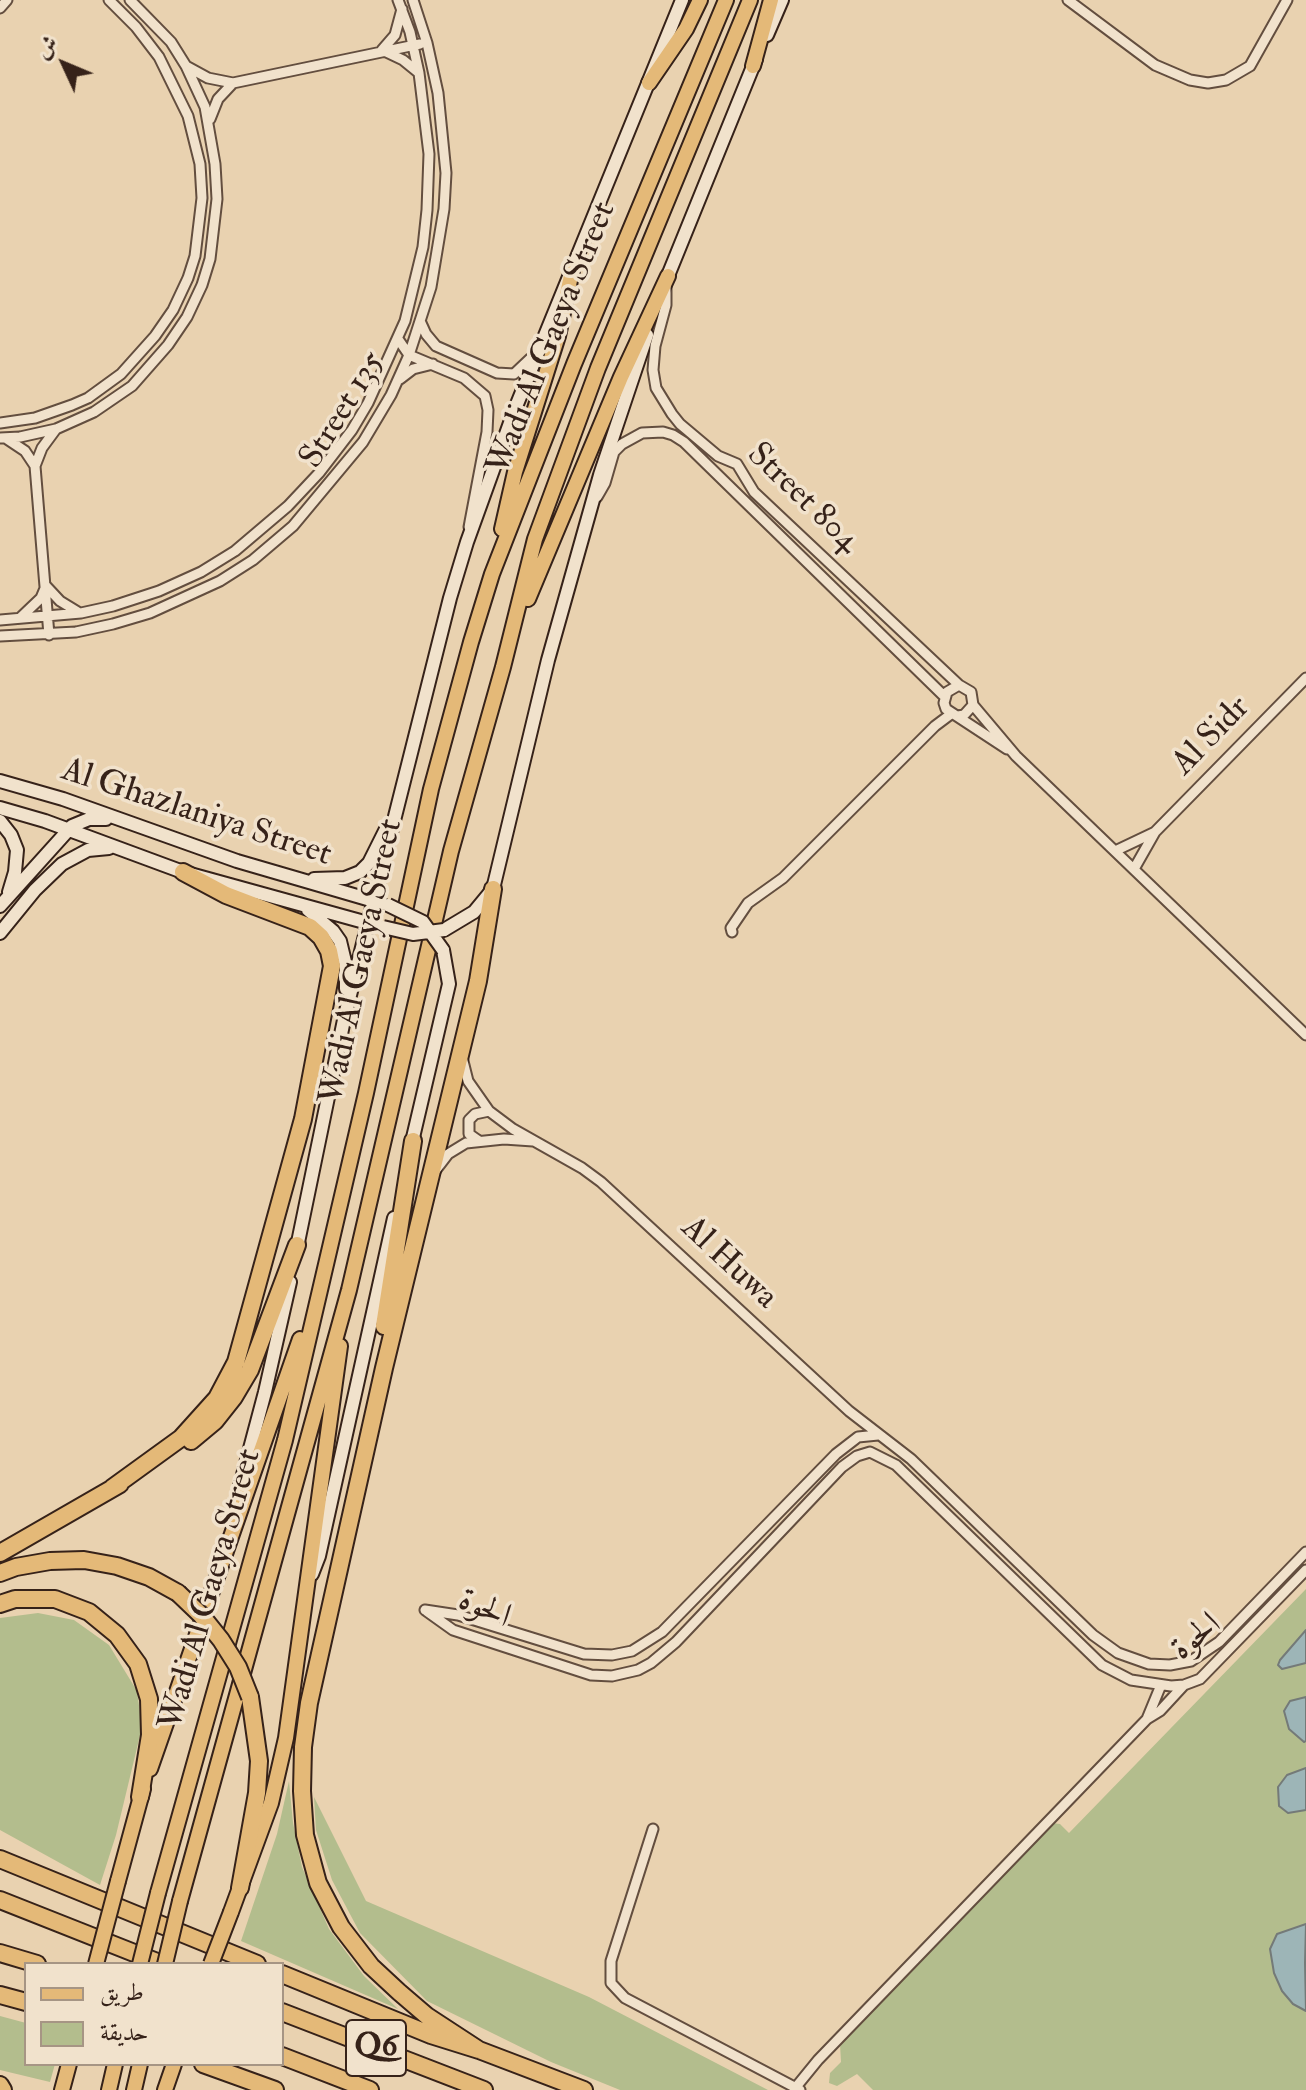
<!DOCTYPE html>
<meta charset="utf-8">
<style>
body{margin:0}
#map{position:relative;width:1306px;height:2090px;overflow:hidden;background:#e9d2b0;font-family:"IM FELL Double Pica",Amiri,serif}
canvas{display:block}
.legend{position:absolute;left:24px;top:1962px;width:260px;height:104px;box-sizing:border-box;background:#f1e2cc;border:2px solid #a69584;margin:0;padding:10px 14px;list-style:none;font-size:24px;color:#362219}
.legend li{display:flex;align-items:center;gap:16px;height:40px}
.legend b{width:40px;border:2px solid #a69584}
.north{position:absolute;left:24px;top:24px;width:80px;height:80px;-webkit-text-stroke:6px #f1e2cc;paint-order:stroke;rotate:314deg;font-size:22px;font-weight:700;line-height:32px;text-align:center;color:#362219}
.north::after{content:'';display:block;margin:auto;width:28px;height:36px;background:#362219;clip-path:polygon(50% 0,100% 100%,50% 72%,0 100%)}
</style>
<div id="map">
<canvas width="1306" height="2090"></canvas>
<ul class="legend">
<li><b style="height:10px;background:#e4b978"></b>طريق</li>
<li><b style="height:22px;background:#b3bd8d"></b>حديقة</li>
</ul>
<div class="north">ش</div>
</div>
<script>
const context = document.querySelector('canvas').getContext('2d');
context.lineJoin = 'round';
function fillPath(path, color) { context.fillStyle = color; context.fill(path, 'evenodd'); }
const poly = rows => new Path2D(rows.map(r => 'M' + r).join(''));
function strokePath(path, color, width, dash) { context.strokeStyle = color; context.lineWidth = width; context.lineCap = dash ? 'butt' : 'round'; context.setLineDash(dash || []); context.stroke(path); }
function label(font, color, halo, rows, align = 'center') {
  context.font = font + ' "IM FELL Double Pica",Amiri,serif'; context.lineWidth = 7; context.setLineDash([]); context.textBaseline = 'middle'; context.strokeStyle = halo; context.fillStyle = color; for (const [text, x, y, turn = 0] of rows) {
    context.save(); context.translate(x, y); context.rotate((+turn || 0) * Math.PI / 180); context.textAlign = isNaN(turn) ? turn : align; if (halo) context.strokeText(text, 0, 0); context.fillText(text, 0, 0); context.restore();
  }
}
fillPath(poly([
 [1306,1589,1306,2090,873,2090,857,2074,837,2086,829,2083,830,2073,841,2062,840,2044,1052,1823,1060,1824,1069,1833],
 [38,1613,74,1620,109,1645,137,1691,142,1727,116,1835,100,1885,0,1830,0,1618],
 [289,1781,293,1823,302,1867,329,1929,364,1976,398,2009,241,1941,277,1834],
 [314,1797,366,1901,589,1997,768,2090,620,2090,551,2062,427,2001,360,1933,332,1880,316,1830],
 [0,2016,26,2023,26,2064,55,2064,50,2082,0,2070]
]), '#b3bd8d');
const water = poly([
 [1306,1630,1306,1663,1282,1669,1278,1665,1280,1660,1306,1630],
 [1306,1697,1306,1741,1304,1742,1289,1729,1284,1711,1290,1701,1306,1697],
 [1306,1768,1306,1810,1288,1813,1279,1806,1278,1787,1287,1775,1306,1768],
 [1306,1924,1305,1963,1306,2011,1293,2004,1282,1991,1274,1973,1270,1949,1277,1934,1306,1924]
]);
fillPath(water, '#9db5b7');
strokePath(water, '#747a78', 2);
const street = poly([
 [1068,0,1155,65,1190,80,1208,83,1226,80,1250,66,1287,0],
 [0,8,7,0],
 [402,9,395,35,382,50,403,60,419,73],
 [186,66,208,78,233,83,420,44],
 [210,119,218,99,233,83],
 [666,286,666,305,655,346,653,370,656,388,672,414,680,424,718,456,737,464,754,492,959,685,971,692,973,705,964,715,958,716],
 [421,323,426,334,436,346,497,373,514,374,532,357],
 [398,339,409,355,464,378,485,396,488,410,487,432,469,527],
 [400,379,413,369,433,364],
 [0,423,35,418,72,405,88,398,121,374,155,336,173,310,188,278,195,256,202,198,200,164,188,116,159,57,136,27,109,0],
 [0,438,20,437,56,429,94,412,132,386,168,345,187,317,202,285,210,259,217,199,215,164,205,107,186,66,171,42,130,0],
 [7,439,25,451,35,466],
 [597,497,605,483,614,452,622,444,642,433,663,432,673,435,684,442,944,696],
 [20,618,41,598,46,586,60,601,78,612],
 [0,620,81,613,113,606,159,591,201,572,235,551,288,506,319,473,352,430,368,403,405,321,423,247,427,210,429,154,419,73,410,32,398,0],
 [49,635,35,466,42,448,56,429],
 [0,636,76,632,113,624,150,613,220,581,253,560,293,526,363,442,391,395,409,355,431,287,444,209,446,173,438,93,427,43,413,0],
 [959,685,947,692,944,703,946,709,1007,749],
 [973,705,1016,756,1306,1035],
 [1115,851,1155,832],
 [1134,869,1155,832,1306,678],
 [732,932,731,928,748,903,783,878,935,726,951,714],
 [462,1057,468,1081,489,1111,513,1129,582,1168,601,1182,849,1411,911,1459,1093,1635,1118,1653,1149,1664,1170,1665,1191,1661,1219,1642,1306,1552],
 [479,1141,469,1134,469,1120,475,1114,489,1111],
 [435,1171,448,1154,466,1143,504,1139,533,1141],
 [425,1610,453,1630,591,1675,612,1676,638,1670,651,1663,676,1642,842,1467,857,1456,870,1452,896,1465,1102,1665,1131,1680,1171,1686,1184,1685,1200,1679,1306,1570],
 [425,1610,458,1615,584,1654,612,1655,632,1651,662,1632,836,1454,858,1437,878,1435],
 [1147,1719,1161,1685],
 [653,1829,611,1961,611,1983,625,1998,800,2090],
 [796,2087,818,2060,1147,1719,1160,1711,1184,1685]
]);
const secondary = poly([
 [767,35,782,0],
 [665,283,756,59],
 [0,781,63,799,237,861,381,903],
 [0,808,45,821,183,872,375,925],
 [0,821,11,835,17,850,15,872,9,892],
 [314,879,345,878,360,872,369,863,386,829],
 [0,906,72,826,89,819,106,819],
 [308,910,333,931,340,941,346,966,346,989],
 [444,930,474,912,493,889,548,660,600,475,647,335],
 [0,933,35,890,62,864,88,850,109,848],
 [411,1146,449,984,443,950],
 [296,1252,345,1015,450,598,467,542,515,409,682,0],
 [231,1520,265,1392,290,1282],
 [312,1574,319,1556,394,1218]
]);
const primary = poly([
 [753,66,771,0],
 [649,83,686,29,700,0],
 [502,529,515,472,558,336,572,271],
 [528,599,621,377,668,276],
 [150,1769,300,1339],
 [118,1881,143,1789],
 [158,1893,285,1440,366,1093,431,789,471,642,492,574,574,364,726,0],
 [180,1901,349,1290,451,851,503,667,535,539,598,368,750,0],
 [231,1912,271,1803,286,1738,340,1346],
 [62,2090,69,2064],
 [109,2090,115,2064],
 [134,2090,140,2064],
 [165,2090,174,2064]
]);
const highway = poly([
 [384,1326,413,1141],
 [191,1441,215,1421,234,1397,250,1370,297,1245],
 [112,1488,181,1438,217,1398,236,1362,303,1119,332,966,329,951,321,937,310,927,226,895,183,872],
 [0,1553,120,1484],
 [0,1573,16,1567,50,1561,84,1560,117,1566,149,1577,178,1593],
 [0,1604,15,1599,55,1599,89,1612,117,1635,138,1664,149,1699,150,1735,140,1797],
 [0,1859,257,1964],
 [240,1888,257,1793,259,1761,250,1697],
 [0,1900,162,1964],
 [0,1953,37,1964],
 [282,1974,431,2035,479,2050,584,2090],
 [0,1995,26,2002],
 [282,2012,484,2090],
 [479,2050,427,2016,399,1992,371,1966,341,1927,318,1883,305,1835,302,1791,303,1747,309,1703,384,1368,478,981,493,889],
 [282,2056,370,2090],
 [203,2064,275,2090],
 [0,2085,3,2090]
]);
strokePath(street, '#634e3f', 13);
strokePath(secondary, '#362219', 16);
strokePath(primary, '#362219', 18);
strokePath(highway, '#362219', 20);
strokePath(street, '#f1e2cc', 9);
strokePath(secondary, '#f1e2cc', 12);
strokePath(primary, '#e4b978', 14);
strokePath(highway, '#e4b978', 16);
const secondaryBridge = poly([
 [388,905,423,922,443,950],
 [383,927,413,934,444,930]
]);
const primaryBridge = poly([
 [96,1964,118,1881],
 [140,1964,158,1893],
 [165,1964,180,1901],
 [211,1964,231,1912]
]);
const highwayBridge = poly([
 [178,1593,201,1615,221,1640,238,1667,250,1697]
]);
strokePath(secondaryBridge, '#362219', 16, []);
strokePath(primaryBridge, '#362219', 18, []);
strokePath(highwayBridge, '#362219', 20, []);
strokePath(secondaryBridge, '#f1e2cc', 12);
strokePath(primaryBridge, '#e4b978', 14);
strokePath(highwayBridge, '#e4b978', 16);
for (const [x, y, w] of [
 [376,2048,60]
]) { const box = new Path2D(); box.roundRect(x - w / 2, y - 28, w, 56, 6); context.fillStyle = '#f1e2cc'; context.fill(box); strokePath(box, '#362219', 2); }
label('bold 32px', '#362219', null, [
 ["Q6",376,2048]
]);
label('34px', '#362219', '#f1e2cc', [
 ["Wadi Al Gaeya Street",553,339,-68],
 ["Street 135",344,411,-58],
 ["Street 804",802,499,44],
 ["Al Sidr",1212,737,-46],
 ["Al Ghazlaniya Street",196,814,18],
 ["Wadi Al Gaeya Street",363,962,-78],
 ["Al Huwa",728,1264,43],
 ["Wadi Al Gaeya Street",212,1590,-74],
 ["الحوة",484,1610,23],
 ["الحوة",1197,1638,-39]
]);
</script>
